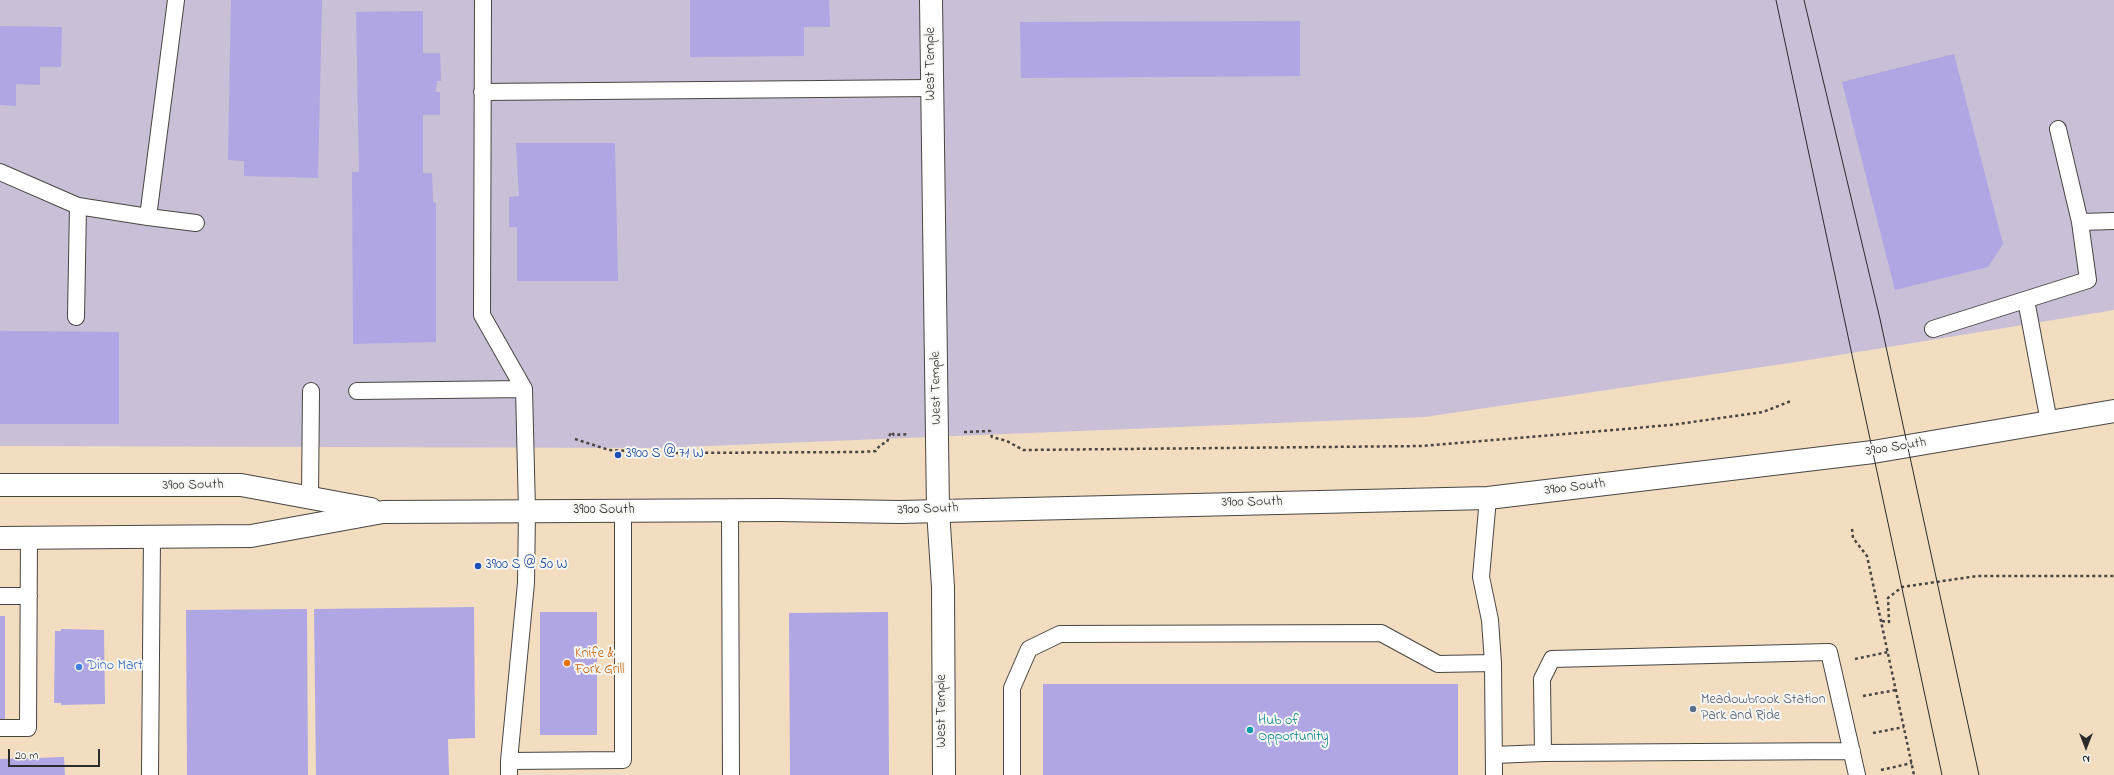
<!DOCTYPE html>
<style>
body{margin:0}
#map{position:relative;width:2114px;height:775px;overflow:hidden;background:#f2ddc1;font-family:"Indie Flower",sans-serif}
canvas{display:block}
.north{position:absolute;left:2066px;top:727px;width:40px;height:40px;-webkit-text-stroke:3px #f6f6f2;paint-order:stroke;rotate:180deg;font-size:11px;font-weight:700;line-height:16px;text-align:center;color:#2b2b2b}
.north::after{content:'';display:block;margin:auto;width:14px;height:18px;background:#2b2b2b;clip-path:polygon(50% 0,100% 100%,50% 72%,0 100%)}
.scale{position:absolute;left:8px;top:749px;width:92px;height:18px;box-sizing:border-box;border:2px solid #2b2b2b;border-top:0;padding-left:5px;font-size:12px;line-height:14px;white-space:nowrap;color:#2b2b2b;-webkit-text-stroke:3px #f6f6f2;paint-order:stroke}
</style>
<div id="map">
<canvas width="2114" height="775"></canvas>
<div class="north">N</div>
<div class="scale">20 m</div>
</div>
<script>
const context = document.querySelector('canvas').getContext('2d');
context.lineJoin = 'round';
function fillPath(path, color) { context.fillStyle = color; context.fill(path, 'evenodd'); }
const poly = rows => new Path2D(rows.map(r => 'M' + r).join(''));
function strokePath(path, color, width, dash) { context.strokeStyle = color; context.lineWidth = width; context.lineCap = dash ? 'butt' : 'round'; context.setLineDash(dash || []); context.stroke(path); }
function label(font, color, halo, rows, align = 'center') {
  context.font = font + ' "Indie Flower",sans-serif'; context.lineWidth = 4; context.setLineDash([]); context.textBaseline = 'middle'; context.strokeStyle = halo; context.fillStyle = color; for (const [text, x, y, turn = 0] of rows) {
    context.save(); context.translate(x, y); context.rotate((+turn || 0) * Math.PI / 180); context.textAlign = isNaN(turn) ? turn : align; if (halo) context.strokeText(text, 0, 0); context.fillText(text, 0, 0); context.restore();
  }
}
fillPath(poly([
 [0,0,2114,0,2114,310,1809,360,1425,417,659,448,0,446]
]), '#c9bfd7');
fillPath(poly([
 [231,0,322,0,318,178,244,176,244,161,228,160],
 [690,0,829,0,830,27,804,27,804,56,690,57],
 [423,11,423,53,440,53,441,81,437,81,436,92,440,92,440,115,423,115,423,173,432,173,433,202,436,203,436,342,353,344,352,172,359,172,356,12],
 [1300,21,1300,76,1021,78,1020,22],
 [0,26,62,27,61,67,40,67,40,85,16,84,16,106,0,105],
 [1954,54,2003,244,1988,267,1895,290,1842,82],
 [516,143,615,143,618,281,517,281,517,227,509,227,509,197,519,196],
 [0,331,119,332,119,424,0,424],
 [474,607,475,738,448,739,449,775,316,775,314,609],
 [307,609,308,775,187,775,186,610],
 [540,612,597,612,597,735,540,735],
 [888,612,889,775,790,775,789,613],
 [0,616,5,616,5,720,0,720],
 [61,629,104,630,105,704,61,705,61,703,54,703,55,631,61,631],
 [1043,684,1458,684,1458,775,1043,775],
 [64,757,65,775,0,775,0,759]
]), '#afa6e3');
const service = poly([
 [483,0,482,315,524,389,527,511,526,583,509,761],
 [482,92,932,88],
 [0,172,78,206,148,217,176,0],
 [148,217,196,223],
 [2080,222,2114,221],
 [2026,300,2049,422],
 [76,317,78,206],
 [1933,329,2088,280,2080,222,2058,129],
 [357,391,524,389],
 [310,498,311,391],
 [1488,498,1481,577,1490,620,1493,663,1494,775],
 [730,510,731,775],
 [0,596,29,596],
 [0,728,28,728,29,537],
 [1543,753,1852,751],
 [1494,755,1543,753,1542,679,1552,659,1829,652,1857,775],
 [150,775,152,537],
 [509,775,509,761,623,760,623,511],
 [1012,775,1012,688,1029,649,1060,634,1381,633,1438,664,1493,663]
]);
const minor = poly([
 [931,0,938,510]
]);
const tertiary = poly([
 [938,510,943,587,944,775]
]);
const secondary = poly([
 [0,485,241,485,371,509],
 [0,538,251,536,383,512,779,510,900,512,1488,498,1873,452,2114,411]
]);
strokePath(service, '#494642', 18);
strokePath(minor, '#494642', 24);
strokePath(tertiary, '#494642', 24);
strokePath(secondary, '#494642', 24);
strokePath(poly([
 [964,432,990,431,992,437,1007,441,1023,450,1423,446,1671,425,1763,412,1791,401],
 [575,439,609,450,672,453,861,452,876,451,880,445,887,442,891,432,894,435,909,434],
 [1852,529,1853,538,1867,556,1914,775],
 [1882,621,1889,622,1888,598,1902,587,1977,576,2114,576],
 [1855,659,1888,652],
 [1863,696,1896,690],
 [1873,733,1904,727],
 [1881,770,1912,763]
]), '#494642', 2.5, [3, 3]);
strokePath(service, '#fff', 16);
strokePath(minor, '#fff', 22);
strokePath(tertiary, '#fff', 22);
strokePath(secondary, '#fff', 22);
strokePath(poly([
 [1776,0,1942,775],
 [1804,0,1880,319,1979,775]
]), '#2b2b2b', 1);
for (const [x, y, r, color] of [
 [618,455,4,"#1a4fb4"],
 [478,566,4,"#1a4fb4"],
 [567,663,4,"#e8710a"],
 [79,667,4,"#3f7fe0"],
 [1693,709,4,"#5c6f8a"],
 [1250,730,4,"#0f9aa8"]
]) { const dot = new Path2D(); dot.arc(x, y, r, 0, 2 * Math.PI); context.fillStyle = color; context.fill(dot); strokePath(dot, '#f6f6f2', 1.5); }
label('14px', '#2b2b2b', '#f6f6f2', [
 ["West Temple",932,64,-90],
 ["West Temple",937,388,-91],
 ["3900 South",1896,448,-9],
 ["3900 South",193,486,-1],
 ["3900 South",1575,488,-7],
 ["3900 South",1252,503,-1],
 ["3900 South",928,510,-2],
 ["3900 South",604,511],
 ["West Temple",943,711,-90]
]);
label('14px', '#164399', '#f6f6f2', [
 ["3900 S @ 71 W",626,455],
 ["3900 S @ 50 W",486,566]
], 'left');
label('14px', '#c56008', '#f6f6f2', [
 ["Knife &",575,655],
 ["Fork Grill",575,671]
], 'left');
label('14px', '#366cbe', '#f6f6f2', [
 ["Dino Mart",87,667]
], 'left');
label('14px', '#4e5e75', '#f6f6f2', [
 ["Meadowbrook Station",1701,701],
 ["Park and Ride",1701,717]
], 'left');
label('14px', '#0d838f', '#f6f6f2', [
 ["Hub of",1258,722],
 ["Opportunity",1258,738]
], 'left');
</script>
